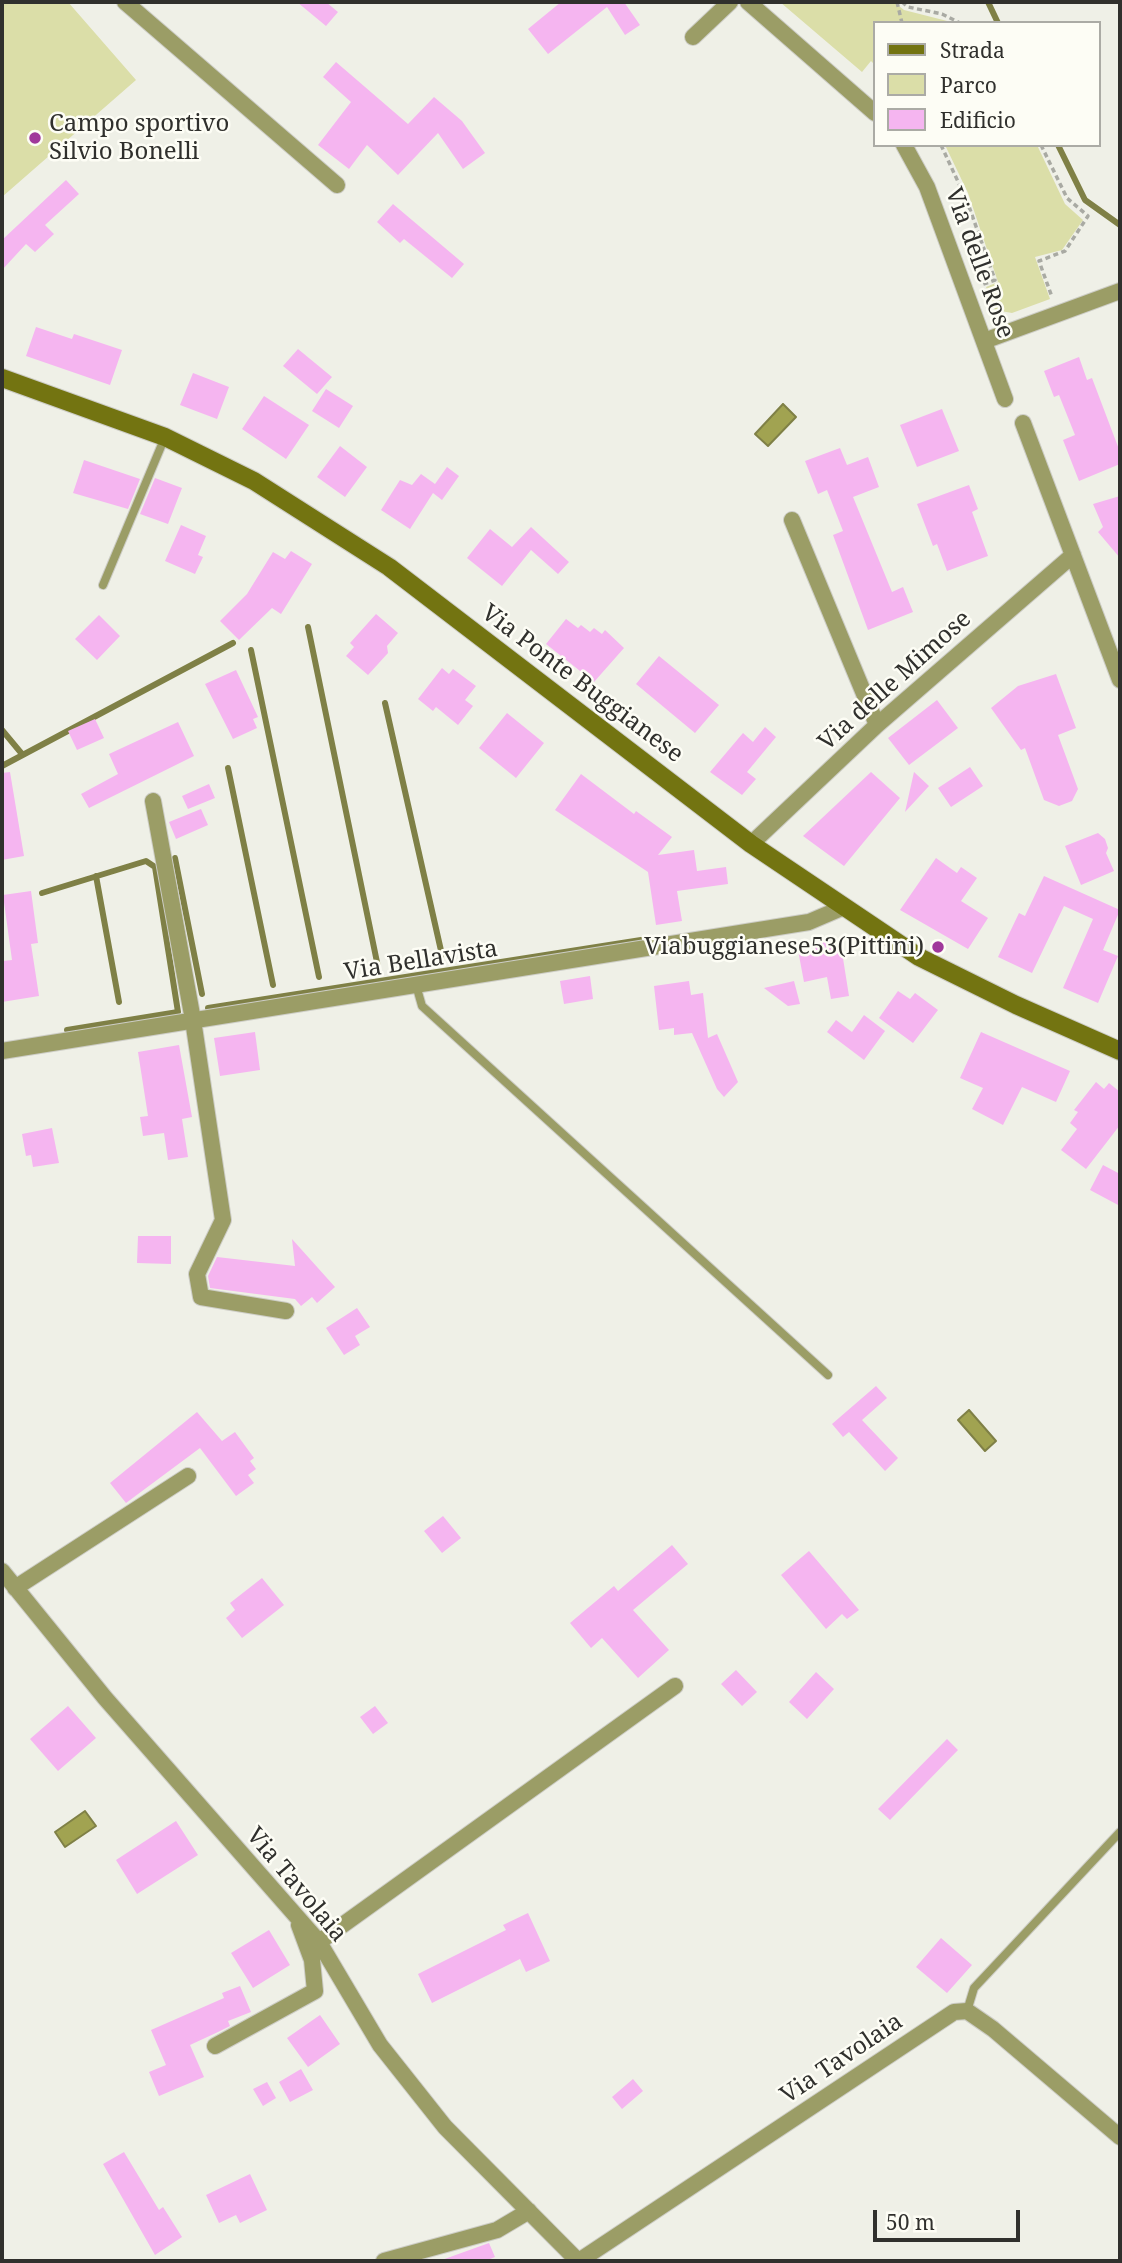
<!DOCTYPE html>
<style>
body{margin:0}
#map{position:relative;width:1122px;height:2263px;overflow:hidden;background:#eff0e7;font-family:"Noto Serif",serif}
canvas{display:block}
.frame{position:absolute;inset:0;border:4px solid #30302d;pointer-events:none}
.legend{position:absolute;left:873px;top:21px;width:228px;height:126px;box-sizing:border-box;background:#fdfdf5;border:2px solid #ababa5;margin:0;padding:9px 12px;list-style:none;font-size:21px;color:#30302d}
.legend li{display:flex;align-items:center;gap:14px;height:35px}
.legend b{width:35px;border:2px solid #ababa5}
.scale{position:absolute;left:873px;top:2210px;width:147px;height:32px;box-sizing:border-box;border:4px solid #30302d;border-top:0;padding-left:9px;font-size:21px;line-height:24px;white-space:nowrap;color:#30302d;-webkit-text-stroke:5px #fdfdf5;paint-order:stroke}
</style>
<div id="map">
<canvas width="1122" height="2263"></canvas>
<div class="frame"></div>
<ul class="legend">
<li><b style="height:9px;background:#737411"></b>Strada</li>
<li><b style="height:19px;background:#dbdea8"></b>Parco</li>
<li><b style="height:19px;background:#f5b5f0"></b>Edificio</li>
</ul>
<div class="scale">50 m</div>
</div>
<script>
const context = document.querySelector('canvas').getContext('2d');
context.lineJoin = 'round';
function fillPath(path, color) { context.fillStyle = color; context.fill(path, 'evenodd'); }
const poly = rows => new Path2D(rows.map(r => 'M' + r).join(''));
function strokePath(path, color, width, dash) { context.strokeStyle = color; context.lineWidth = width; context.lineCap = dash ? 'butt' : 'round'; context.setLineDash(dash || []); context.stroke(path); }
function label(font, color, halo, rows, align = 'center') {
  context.font = font + ' "Noto Serif",serif'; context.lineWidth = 5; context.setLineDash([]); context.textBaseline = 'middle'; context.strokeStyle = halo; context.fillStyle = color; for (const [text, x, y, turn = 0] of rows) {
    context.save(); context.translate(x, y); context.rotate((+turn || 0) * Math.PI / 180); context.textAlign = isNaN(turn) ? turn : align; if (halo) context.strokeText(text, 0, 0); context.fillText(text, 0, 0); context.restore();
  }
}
fillPath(poly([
 [2,2,68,2,136,80,2,197],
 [780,2,894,2,904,10,955,23,875,23,875,65,871,61,862,72],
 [945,145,1037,145,1065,204,1083,220,1062,250,1035,257,1050,299,1012,313,995,310,986,287,998,282,968,193]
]), '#dbdea8');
const water = poly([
 [783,404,796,417,768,446,755,434,783,404],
 [969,1410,996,1441,985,1451,958,1420,969,1410],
 [85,1811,96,1826,65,1847,55,1832,85,1811]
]);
fillPath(water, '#a1a351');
strokePath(water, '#7f8046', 2);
strokePath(poly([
 [988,2,998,23],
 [1058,145,1085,200,1120,225],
 [308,627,378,967],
 [251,650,319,977],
 [385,703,442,955],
 [2,730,22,754],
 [2,766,233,643],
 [228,768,273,985],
 [175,858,202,994],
 [96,876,119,1002],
 [42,893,146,861,155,867,178,1012,67,1030],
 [208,1008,641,940]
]), '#7f8046', 6);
fillPath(poly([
 [297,2,326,2,338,12,326,26],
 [561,2,624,2,640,25,625,35,607,7,548,54,528,29],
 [336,62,408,124,434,97,462,121,485,153,463,169,438,133,398,175,367,145,349,169,318,145,351,102,323,77],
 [66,180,79,194,45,225,54,234,35,252,26,244,2,270,2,240],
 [393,204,464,264,452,278,404,239,400,243,377,222],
 [36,327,72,339,74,334,122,350,110,385,26,356],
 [298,349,332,377,317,394,283,366],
 [1079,357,1087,380,1092,378,1120,452,1120,464,1079,481,1063,440,1075,435,1059,395,1054,397,1044,371],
 [193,373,229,387,217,419,180,405],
 [326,389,353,406,339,428,312,411],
 [264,396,309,425,286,459,242,429],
 [942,409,959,451,917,467,900,425],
 [340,446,367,467,345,497,317,477],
 [840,448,847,465,868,457,879,487,853,497,892,592,903,587,913,612,868,630,833,535,843,531,827,490,818,494,805,461],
 [84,460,140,479,128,509,73,493],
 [447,467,459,476,442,500,433,493,410,529,381,510,400,480,412,485,421,474,435,484],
 [155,478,182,488,168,524,140,514],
 [969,485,978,509,972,512,988,556,947,571,937,544,933,546,917,504],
 [1120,496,1120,558,1098,532,1103,527,1093,504],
 [181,525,206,536,198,555,203,557,195,574,165,561],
 [531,527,569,562,558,574,531,550,502,586,467,558,490,529,512,547],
 [291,551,312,564,281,614,272,608,239,640,220,621,247,594,273,552,285,559],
 [376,614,398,633,387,646,388,653,368,675,346,656,354,647,350,643],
 [99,615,120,636,97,660,75,639],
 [566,619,578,628,581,625,590,632,594,628,602,634,605,630,624,648,594,682,546,644],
 [659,656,719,705,695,733,636,684],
 [442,668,449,674,453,669,476,686,465,700,473,706,458,725,436,707,433,711,418,699],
 [236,670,258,717,253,719,257,728,233,739,205,684],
 [1056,674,1076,728,1058,735,1078,789,1072,801,1059,806,1044,800,1025,748,1021,750,991,708,1018,686],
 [937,700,958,728,909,765,888,738],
 [507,713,544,743,516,778,479,748],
 [95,719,104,738,77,750,68,731],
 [178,722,194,756,89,808,81,794,118,774,109,754],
 [765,727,776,737,747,772,756,779,742,795,710,772,743,733,753,742],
 [970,767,983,786,951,807,938,788],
 [10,772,24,856,2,860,2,773],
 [871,772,900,798,844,866,803,836],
 [914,772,929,786,905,812],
 [581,774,634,814,636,811,672,837,658,855,694,850,697,871,726,867,728,884,677,891,682,921,656,925,648,872,555,810],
 [209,784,215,798,188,809,182,796],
 [201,809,208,825,176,839,169,822],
 [1098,833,1105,839,1108,848,1106,853,1114,871,1081,885,1065,846],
 [936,858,957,873,961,867,977,878,961,901,988,918,968,949,900,910],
 [1044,876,1120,910,1103,950,1118,956,1098,1003,1063,988,1093,919,1064,906,1032,973,998,957,1019,913,1025,916],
 [31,891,38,943,31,944,39,996,2,1002,2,961,12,960,3,895],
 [832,938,835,953,842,952,849,996,831,999,827,977,804,982,797,945],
 [590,976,593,999,564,1004,560,981],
 [689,981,691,995,703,993,708,1038,717,1034,738,1082,724,1097,717,1089,692,1033,674,1035,674,1028,659,1030,654,986],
 [794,981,800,1004,788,1006,764,988],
 [898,991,910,999,915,993,938,1010,913,1043,879,1018],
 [864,1015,885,1031,864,1060,827,1032,836,1020,852,1032],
 [255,1032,260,1070,220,1076,214,1038],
 [981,1032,1070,1071,1056,1102,1022,1087,1003,1125,972,1109,983,1088,960,1078],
 [179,1045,192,1117,182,1119,188,1157,168,1160,164,1133,143,1136,140,1117,148,1116,138,1052],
 [1096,1082,1104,1089,1109,1083,1120,1092,1120,1125,1086,1169,1061,1150,1077,1129,1070,1123,1078,1112,1074,1110],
 [52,1128,59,1163,33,1167,31,1155,26,1156,22,1134],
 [1103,1165,1120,1174,1120,1206,1090,1190],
 [138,1236,171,1236,171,1264,137,1263],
 [292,1239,335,1287,317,1303,312,1297,301,1306,295,1299,210,1288,208,1276,217,1257,295,1266],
 [357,1308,370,1327,355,1336,360,1345,344,1355,326,1328],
 [876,1386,887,1398,862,1420,898,1458,885,1471,849,1432,843,1437,832,1424],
 [197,1412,222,1441,235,1432,254,1458,250,1461,256,1469,248,1475,254,1483,236,1496,200,1448,126,1503,110,1483],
 [443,1516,461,1538,442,1553,424,1531],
 [672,1545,688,1564,633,1610,669,1650,638,1678,602,1638,591,1648,570,1623,614,1586,618,1591],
 [809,1551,859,1610,847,1619,842,1614,826,1629,781,1575],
 [262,1578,284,1605,242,1638,226,1618,235,1610,230,1603],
 [736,1670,757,1692,742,1706,721,1684],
 [816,1672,834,1689,807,1719,789,1702],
 [68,1706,96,1738,58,1771,30,1739],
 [375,1706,388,1723,373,1734,360,1717],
 [947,1739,958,1750,890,1820,878,1809],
 [176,1821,198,1855,137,1894,116,1860],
 [528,1913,550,1961,526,1972,520,1959,432,2003,418,1974,506,1930,503,1925],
 [269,1930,290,1965,253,1988,231,1953],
 [941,1938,972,1965,947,1993,916,1967],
 [240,1986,251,2012,228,2021,230,2026,218,2032,190,2045,204,2077,159,2096,149,2072,166,2065,151,2030,224,1998,222,1993],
 [320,2015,340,2044,308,2067,287,2038],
 [301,2069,313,2090,290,2102,279,2082],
 [633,2079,643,2091,622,2109,612,2097],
 [267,2082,276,2098,263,2106,253,2089],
 [124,2152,159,2210,163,2207,182,2237,155,2255,103,2164],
 [250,2174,267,2210,240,2223,236,2215,219,2223,206,2195],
 [489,2243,495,2257,485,2261,439,2261]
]), '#f5b5f0');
const lane = poly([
 [103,585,165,437],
 [416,985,422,1006,828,1375],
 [967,2011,974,1988,1120,1832]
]);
const street = poly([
 [125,2,337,185],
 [748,2,875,113],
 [693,37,730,2],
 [904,145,927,187,1005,399],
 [984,341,1120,291],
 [1023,423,1120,680],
 [792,520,877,725],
 [153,801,193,1020,223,1220,197,1274,201,1297,286,1311],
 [751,844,877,725,1073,555],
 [2,1051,809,922,844,907],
 [2,1571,105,1698,319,1942,380,2045,445,2127,578,2261],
 [15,1588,188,1476],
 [319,1942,675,1686],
 [215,2046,315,1991,312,1960,299,1925],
 [384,2261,497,2230,529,2211],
 [579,2261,954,2012,967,2011,993,2029,1120,2137]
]);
const secondary = poly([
 [2,378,165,437,254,481,389,567,751,844,919,957,1016,1005,1120,1051]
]);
strokePath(lane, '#cdcdc6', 10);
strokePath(street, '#cdcdc6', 18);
strokePath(secondary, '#cdcdc6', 20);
strokePath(poly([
 [897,2,902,23],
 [902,2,908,7,942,14,960,23],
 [941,145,967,201,995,280,981,285],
 [1041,145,1067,198,1088,216,1065,251,1039,261,1052,297]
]), '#a9aaa3', 3.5, [5, 3.5]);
strokePath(lane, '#9b9d66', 8);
strokePath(street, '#9b9d66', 16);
strokePath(secondary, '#737411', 18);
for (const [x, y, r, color] of [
 [35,138,7,"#a0389b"],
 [938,947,7,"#a0389b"]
]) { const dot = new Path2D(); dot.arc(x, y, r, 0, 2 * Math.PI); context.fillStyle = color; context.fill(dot); strokePath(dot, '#fdfdf5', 2.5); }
label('24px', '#30302d', '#fdfdf5', [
 ["Campo sportivo",49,124],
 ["Silvio Bonelli",49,152],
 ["Viabuggianese53(Pittini)",924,947,"right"]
], 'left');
label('24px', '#30302d', '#fdfdf5', [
 ["Via delle Rose",979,263,70],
 ["Via delle Mimose",895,681,-42],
 ["Via Ponte Buggianese",582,684,37],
 ["Via Bellavista",421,961,-9],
 ["Via Tavolaia",296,1885,50],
 ["Via Tavolaia",842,2059,-34]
]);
</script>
